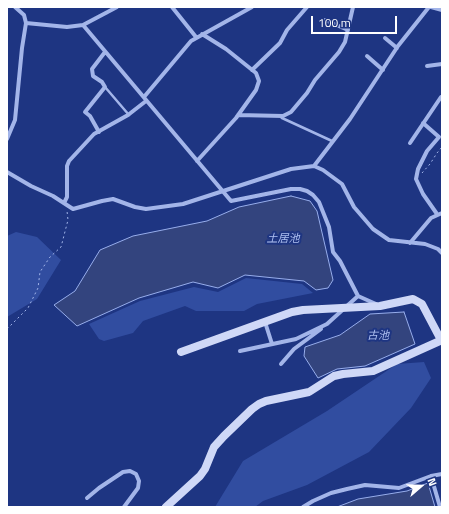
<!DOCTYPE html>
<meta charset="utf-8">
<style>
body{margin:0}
#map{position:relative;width:449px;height:514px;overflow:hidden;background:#1e3582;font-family:"Titillium Web",sans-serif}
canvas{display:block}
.frame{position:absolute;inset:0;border:8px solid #fff;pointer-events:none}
.north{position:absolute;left:401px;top:466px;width:40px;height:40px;-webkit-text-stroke:3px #1e3582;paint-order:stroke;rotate:70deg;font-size:11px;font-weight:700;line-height:16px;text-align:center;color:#fff}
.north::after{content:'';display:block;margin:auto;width:14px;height:18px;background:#fff;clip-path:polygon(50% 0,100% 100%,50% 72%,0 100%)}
.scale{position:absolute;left:311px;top:16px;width:86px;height:18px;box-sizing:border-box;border:2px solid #fff;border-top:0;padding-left:5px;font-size:12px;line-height:14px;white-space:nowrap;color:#fff;-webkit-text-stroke:3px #1e3582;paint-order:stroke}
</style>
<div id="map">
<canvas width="449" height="514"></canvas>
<div class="frame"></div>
<div class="north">N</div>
<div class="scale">100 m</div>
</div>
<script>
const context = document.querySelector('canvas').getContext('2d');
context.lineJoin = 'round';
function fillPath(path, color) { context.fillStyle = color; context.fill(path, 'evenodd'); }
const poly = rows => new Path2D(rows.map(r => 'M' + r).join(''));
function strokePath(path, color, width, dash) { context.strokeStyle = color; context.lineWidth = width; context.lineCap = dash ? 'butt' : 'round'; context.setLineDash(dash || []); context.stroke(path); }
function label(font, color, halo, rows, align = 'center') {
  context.font = font + ' "Titillium Web","Noto Sans JP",sans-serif'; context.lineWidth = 4; context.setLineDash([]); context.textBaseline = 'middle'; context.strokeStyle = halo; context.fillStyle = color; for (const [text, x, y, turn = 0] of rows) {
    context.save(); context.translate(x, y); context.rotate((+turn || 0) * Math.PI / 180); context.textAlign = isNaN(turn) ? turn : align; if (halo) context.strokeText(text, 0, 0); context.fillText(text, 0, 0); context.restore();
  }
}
fillPath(poly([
 [16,232,37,237,61,260,37,299,7,317,7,236],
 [246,278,302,284,313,293,257,304,244,311,196,311,185,306,143,321,133,333,104,341,99,339,89,324,140,301,194,287,218,292],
 [424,362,431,378,411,408,369,452,307,485,263,501,255,507,215,507,243,461,327,411,397,364]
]), '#314da0');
const water = poly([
 [291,196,310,201,317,211,333,280,328,288,316,290,304,281,245,275,218,288,193,282,139,298,77,326,54,305,75,291,100,250,133,236,207,221,239,207,291,196],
 [404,312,415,344,365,366,337,369,318,378,304,356,305,347,340,335,370,314,404,312],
 [428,483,435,507,337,507,358,499,407,491,428,483]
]);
fillPath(water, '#33447e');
strokePath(water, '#97adeb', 1);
strokePath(poly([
 [422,173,430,164,437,153,442,147],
 [7,329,28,308,38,288,40,272,50,257,61,247,68,220,67,211]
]), '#a3b5e9', 1, [2, 3]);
strokePath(poly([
 [105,87,129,115],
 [281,117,282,118,332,141]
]), '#a3b5e9', 2.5);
strokePath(poly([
 [172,7,196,37],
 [431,7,442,10],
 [325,20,348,30],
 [26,23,67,27,83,25,117,7],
 [83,25,231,201,291,189,300,189,307,191,313,195,319,202,329,227,333,252,340,261,358,296,327,324,296,339,240,351],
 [385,38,397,48],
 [367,56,383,70],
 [427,66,442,64],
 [252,70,280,43,287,30,307,7],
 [144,97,191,41,252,7],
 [238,115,283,116,291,112,307,93,315,80,339,52,345,42,353,7],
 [423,123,439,137,427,151,418,169,416,179,423,194,437,214],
 [99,132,90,116,85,112,105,87,102,82,93,76,92,69,105,52],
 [7,139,15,120,22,48,26,23,24,15,15,7],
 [410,143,441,97],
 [197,161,236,118,256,90,259,81,256,73,226,49,202,34],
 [314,166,350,119,398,46,429,7],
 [7,172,31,186,53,196,73,209,102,201,113,199,135,207,146,209,183,204,291,169,314,166,323,170,342,184,354,207,373,229,389,240,425,244,438,249,442,253],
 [64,203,67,197,67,166,69,161,94,134,128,115,146,101],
 [410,243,431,218,442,213],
 [358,296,376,304],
 [265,322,272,344],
 [281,364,294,349,321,329],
 [431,476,440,507],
 [87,498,99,488,123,472,130,471,136,474,139,481,138,488,124,507],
 [303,507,313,501,331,493,347,489,365,485,399,488,431,476,442,474]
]), '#a3b5e9', 4);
strokePath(poly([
 [181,352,292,312,303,310,380,306,413,299,422,304,441,340],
 [166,507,200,476,205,469,214,447,224,436,252,409,259,404,266,401,309,392,334,376,343,374,373,371,442,340]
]), '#cfd8f7', 8);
label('italic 11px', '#afc0f1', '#1e3582', [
 ["土居池",283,239],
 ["古池",378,336]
]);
</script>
